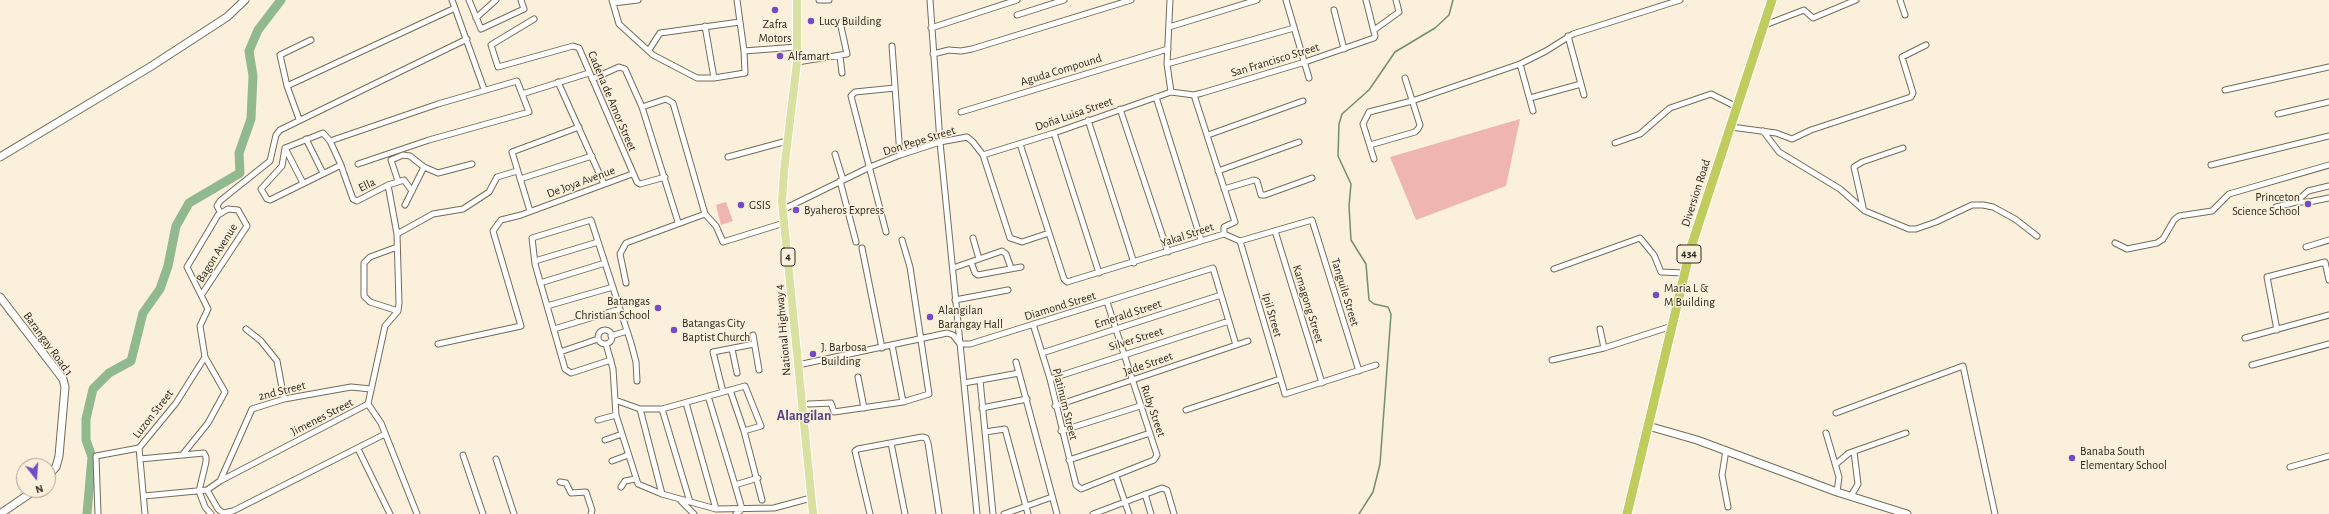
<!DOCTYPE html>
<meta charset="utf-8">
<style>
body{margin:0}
#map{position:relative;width:2329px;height:514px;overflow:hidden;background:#fbf0db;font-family:"Alegreya Sans",sans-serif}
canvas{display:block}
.north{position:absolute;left:16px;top:458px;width:40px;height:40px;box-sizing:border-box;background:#fbf0db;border:1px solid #a9a091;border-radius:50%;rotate:163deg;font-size:11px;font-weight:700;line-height:16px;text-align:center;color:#2d2921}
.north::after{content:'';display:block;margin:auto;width:14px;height:18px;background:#734bc4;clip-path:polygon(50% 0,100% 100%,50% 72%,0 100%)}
</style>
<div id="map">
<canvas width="2329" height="514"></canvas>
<div class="north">N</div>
</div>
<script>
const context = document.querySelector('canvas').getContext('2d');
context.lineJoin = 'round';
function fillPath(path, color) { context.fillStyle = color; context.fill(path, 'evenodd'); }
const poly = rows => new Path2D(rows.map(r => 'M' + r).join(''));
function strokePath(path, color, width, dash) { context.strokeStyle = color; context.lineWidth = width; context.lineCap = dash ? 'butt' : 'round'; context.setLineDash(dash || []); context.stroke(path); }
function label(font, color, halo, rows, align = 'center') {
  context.font = font + ' "Alegreya Sans",sans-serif'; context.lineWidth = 3; context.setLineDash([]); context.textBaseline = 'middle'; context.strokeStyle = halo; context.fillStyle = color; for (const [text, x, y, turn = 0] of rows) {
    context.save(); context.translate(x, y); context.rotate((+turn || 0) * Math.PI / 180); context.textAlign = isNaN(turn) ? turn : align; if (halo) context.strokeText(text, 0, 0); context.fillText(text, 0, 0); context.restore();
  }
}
fillPath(poly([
 [1520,119,1506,186,1416,220,1390,157],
 [726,202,733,221,721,225,716,205]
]), '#efb6b1');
strokePath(poly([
 [1359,514,1373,492,1380,464,1391,314,1388,307,1374,304,1369,300,1366,264,1351,240,1349,206,1351,184,1338,156,1339,124,1342,114,1369,90,1395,52,1435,28,1449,15,1453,0]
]), '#738e6f', 1.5);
strokePath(poly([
 [87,514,92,457,86,440,86,419,93,389,109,373,131,361,143,313,160,289,168,266,176,226,189,203,240,173,239,153,251,119,253,76,249,51,258,30,281,0]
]), '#91b990', 9);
const street = poly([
 [452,0,484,89],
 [469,0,481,29,524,9,521,0],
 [612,0,619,24,653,55,697,78,714,78,745,73,744,51,737,0],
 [819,0,829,0],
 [930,0,940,142,977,514],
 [1170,0,1167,64,1171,92],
 [1286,0,1309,78],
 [1900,0,1905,15],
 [613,3,638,0],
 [1334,10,1344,49],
 [1017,15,1064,0],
 [476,18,496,0],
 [534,19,491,45,498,67,573,46,579,48,637,182,640,184,665,177],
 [1765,25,1804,10,1813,18,1856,0],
 [705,26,714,78],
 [1169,27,1257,0],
 [931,28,1017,0],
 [1374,30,1399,12,1396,0],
 [1568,36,1584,95],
 [892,46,900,155],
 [649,50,660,33,740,22],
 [744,51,797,47],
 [933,54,949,50,961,51,972,49,1131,0],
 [840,56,842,73],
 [797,62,847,54,840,22],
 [1167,64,1294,28],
 [1520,64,1533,111],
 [592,79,619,67,625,69,642,107,678,222],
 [558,82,604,184],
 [287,86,455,8],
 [2225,90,2329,67],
 [522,94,589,73],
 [1194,95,1235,222,1224,227,1224,234],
 [1156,97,1201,240],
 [1530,98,1581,84],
 [642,107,666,99,673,103,705,214,716,226,723,242,784,223],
 [1120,109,1168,252],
 [961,112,1168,49],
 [2278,114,2329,102],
 [299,119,287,86,280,55,311,40],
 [1088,120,1134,263],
 [1731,127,1776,133,1792,139,1811,130,1911,97,1913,93,1902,57,1926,45],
 [1763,131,1779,152,1840,189,1865,211,1909,229,1916,229,1936,222,1972,205,1983,205,1993,207,2015,219,2037,236],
 [1054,133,1099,273],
 [1208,135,1303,101],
 [306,139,323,173],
 [330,141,438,104,517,81,529,112,429,140,358,164],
 [1615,143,1640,134,1670,108,1711,94,1737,107],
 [1020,144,1064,279,1067,282,1224,234,1240,241,1312,220,1359,371],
 [1370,145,1415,132,1418,129,1420,125,1405,78],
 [285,148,303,183],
 [835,154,843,180],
 [983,155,1054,133,1171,92,1194,95,1202,93,1305,62,1374,38,1375,36,1366,0],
 [728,157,787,141],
 [1374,159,1363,124,1369,112,1412,101,1520,64,1546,51,1573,34,1680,0],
 [2211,165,2329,136],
 [1218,171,1299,142],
 [520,179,592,156],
 [398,181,391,160,403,155,410,156,424,167,438,173,472,164],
 [840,181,856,242],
 [388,185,404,180,412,191],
 [1224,189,1254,180,1257,181,1261,195,1265,195,1312,178],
 [2296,202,2308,191,2329,186],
 [405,205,424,167],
 [1863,207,1854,167,1862,162,1903,148],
 [2276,207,2296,202,2309,202,2329,198],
 [782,210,870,167,900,155,940,142,967,137,973,142,983,155,1010,238,1022,242,1049,233],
 [530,211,512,152,579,127],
 [220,212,217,206,220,201,270,161,276,135,280,130,467,39],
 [1275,231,1322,383],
 [886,232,851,96,855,92,895,88],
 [397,234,433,214,463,209,489,192,497,177,517,171],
 [973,238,979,259],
 [1240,241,1285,394,1376,365],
 [2115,243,2127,249,2157,243,2163,239,2174,220,2179,216,2212,211,2229,194,2329,165],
 [397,247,370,257,364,263,364,296,370,302,398,311],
 [2306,247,2329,240],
 [862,248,882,348],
 [535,261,598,242],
 [971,262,975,273,978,275,1021,267],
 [953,268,1002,251,1006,254,1011,268],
 [1554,269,1640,238,1654,255,1661,272,1684,273],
 [540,283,605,263],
 [626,283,620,254,626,243,705,214],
 [955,300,1008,290],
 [547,306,613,287],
 [1033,324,1050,379,1076,485,1081,489,1154,460,1157,455,1107,302],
 [246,329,261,341,277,361,284,399],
 [554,329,620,309],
 [1600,329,1604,348],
 '598 337a7 7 0 1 1 14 0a7 7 0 1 1-14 0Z',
 [2277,330,2267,277,2325,262,2329,280],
 [753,335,759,370],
 [611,336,627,331],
 [2245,338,2329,315],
 [438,344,521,326,493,231,501,220,521,215,632,174],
 [606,344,613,369,616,415,638,484,662,494,716,509,774,508,811,498],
 [892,345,903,402],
 [732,349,737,373],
 [560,352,598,339],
 [1042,353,1221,295],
 [611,360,571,373,565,369,535,264,532,238,591,220,631,343,636,362,637,381],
 [1552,360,1604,348,1672,326],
 [1016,362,1057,514],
 [798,365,947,333,953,335,960,344,970,344,1213,268,1236,345],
 [2252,365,2329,344],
 [858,377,864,408],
 [1050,379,1229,321],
 [980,380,993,514],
 [964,383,1019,373],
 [730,390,744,431,762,500],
 [723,392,713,352,754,344],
 [708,396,735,485],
 [615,400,640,409,662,409,745,386,761,426,744,431],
 [686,403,716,509],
 [368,404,381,423,417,514],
 [809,404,831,403,834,412,903,402,929,394,910,267,902,240],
 [1055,406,1248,341],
 [982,408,1027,399],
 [640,409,662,494],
 [662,409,690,502],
 [1186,410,1280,379],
 [1836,413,1963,366,1995,514],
 [598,420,616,415],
 [1061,431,1140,406],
 [985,432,1005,429,1028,514],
 [1826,433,1839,477,1837,492],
 [605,440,622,434],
 [891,443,905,514],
 [358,449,390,514],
 [1726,450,1722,475,1728,507],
 [183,454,208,423,225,392,205,357,200,326,208,309,187,267,218,215,228,209,238,210,247,226,202,294],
 [463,455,483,514],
 [140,459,204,453,206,457,206,462,199,491,205,507,211,514],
 [496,459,514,514],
 [1069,460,1150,433],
 [612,461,628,455],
 [1836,464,1849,453,1906,433],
 [2290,467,2329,456],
 [1116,476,1129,514],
 [220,481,252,409,284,399,351,387,371,389],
 [560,482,566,483,571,493,586,492,592,510,591,514],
 [621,487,625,481,635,479],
 [207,490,218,509,223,513,233,511,385,434],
 [1145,494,1151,514],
 [144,496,207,490,220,481,368,404,385,326,398,311,399,303,397,234,388,185,357,201,353,199,344,174,341,165,330,141,323,133,285,148,282,166,261,189,267,199,270,200,341,165],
 [1851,496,1858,484,1854,452],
 [681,501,694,514],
 [98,514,96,456,139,448],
 [145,514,139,448,176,403,205,357],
 [736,514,742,509,735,485,758,478],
 [870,514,855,451,858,449,922,437,926,438,928,443,939,514],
 [1004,514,1052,497],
 [1093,514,1162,488,1167,490,1174,514]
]);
const secondary = poly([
 [0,157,150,67,227,17,245,0],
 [0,297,63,379,65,387,59,456,56,467,48,476],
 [1648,426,1697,440,1837,492,1907,514],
 [0,514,35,490]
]);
const primary = poly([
 [797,0,797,62,784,171,782,202,813,514]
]);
const highway = poly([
 [1627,514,1691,247,1772,0]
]);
strokePath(street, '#746b59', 7);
strokePath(secondary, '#746b59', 9);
strokePath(primary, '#fff', 10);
strokePath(highway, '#fff', 11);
strokePath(street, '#fff', 5);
strokePath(secondary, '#fff', 7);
strokePath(primary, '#dae09f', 8);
strokePath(highway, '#c1cc5f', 9);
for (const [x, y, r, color] of [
 [775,10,4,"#734bc4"],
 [811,21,4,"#734bc4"],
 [780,56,4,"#734bc4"],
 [2308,204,4,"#734bc4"],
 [741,205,4,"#734bc4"],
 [796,210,4,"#734bc4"],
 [1656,295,4,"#734bc4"],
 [658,308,4,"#734bc4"],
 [930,317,4,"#734bc4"],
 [674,330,4,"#734bc4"],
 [813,354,4,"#734bc4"],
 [2072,458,4,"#734bc4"]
]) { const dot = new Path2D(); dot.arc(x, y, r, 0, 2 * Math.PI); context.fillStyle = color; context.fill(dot); strokePath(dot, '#fbf0db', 1.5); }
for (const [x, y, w] of [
 [1689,254,24],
 [788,257,14]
]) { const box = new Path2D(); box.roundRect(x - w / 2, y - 9, w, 18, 3); context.fillStyle = '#fbf0db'; context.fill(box); strokePath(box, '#2d2921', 1); }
label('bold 11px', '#2d2921', null, [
 ["434",1689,254],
 ["4",788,257]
]);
label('12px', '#2d2921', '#fbf0db', [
 ["Lucy Building",819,21],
 ["Zafra",775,24,"center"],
 ["Motors",775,38,"center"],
 ["Alfamart",788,56],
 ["Princeton",2300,197,"right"],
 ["Science School",2300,211,"right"],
 ["GSIS",749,205],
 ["Byaheros Express",804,210],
 ["Maria L &",1664,288],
 ["M Building",1664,302],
 ["Batangas",650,301,"right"],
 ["Christian School",650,315,"right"],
 ["Alangilan",938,310],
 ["Barangay Hall",938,324],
 ["Batangas City",682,323],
 ["Baptist Church",682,337],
 ["J. Barbosa",821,347],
 ["Building",821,361],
 ["Banaba South",2080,451],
 ["Elementary School",2080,465]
], 'left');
label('12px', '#2d2921', '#fbf0db', [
 ["San Francisco Street",1275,60,-17],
 ["Aguda Compound",1061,70,-17],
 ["Cadena de Amor Street",612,101,67],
 ["Doña Luisa Street",1074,114,-19],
 ["Don Pepe Street",919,141,-17],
 ["De Joya Avenue",581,182,-20],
 ["Ella",367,185,-26],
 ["Diversion Road",1696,193,-72],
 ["Yakal Street",1187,235,-18],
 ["Bagon Avenue",217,253,-58],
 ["Tanguile Street",1345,292,73],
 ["Kamagong Street",1308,304,73],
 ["Diamond Street",1060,306,-17],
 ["Emerald Street",1128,314,-18],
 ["Ipil Street",1272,315,74],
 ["National Highway 4",783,330,-95],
 ["Silver Street",1136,339,-17],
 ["Barangay Road 1",48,344,54],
 ["Jade Street",1148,364,-19],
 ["2nd Street",282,391,-14],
 ["Platinum Street",1065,404,76],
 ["Ruby Street",1153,411,71],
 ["Luzon Street",153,414,-52],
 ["Jimenes Street",322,417,-27]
]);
label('bold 14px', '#554481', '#fbf0db', [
 ["Alangilan",804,416]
]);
</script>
